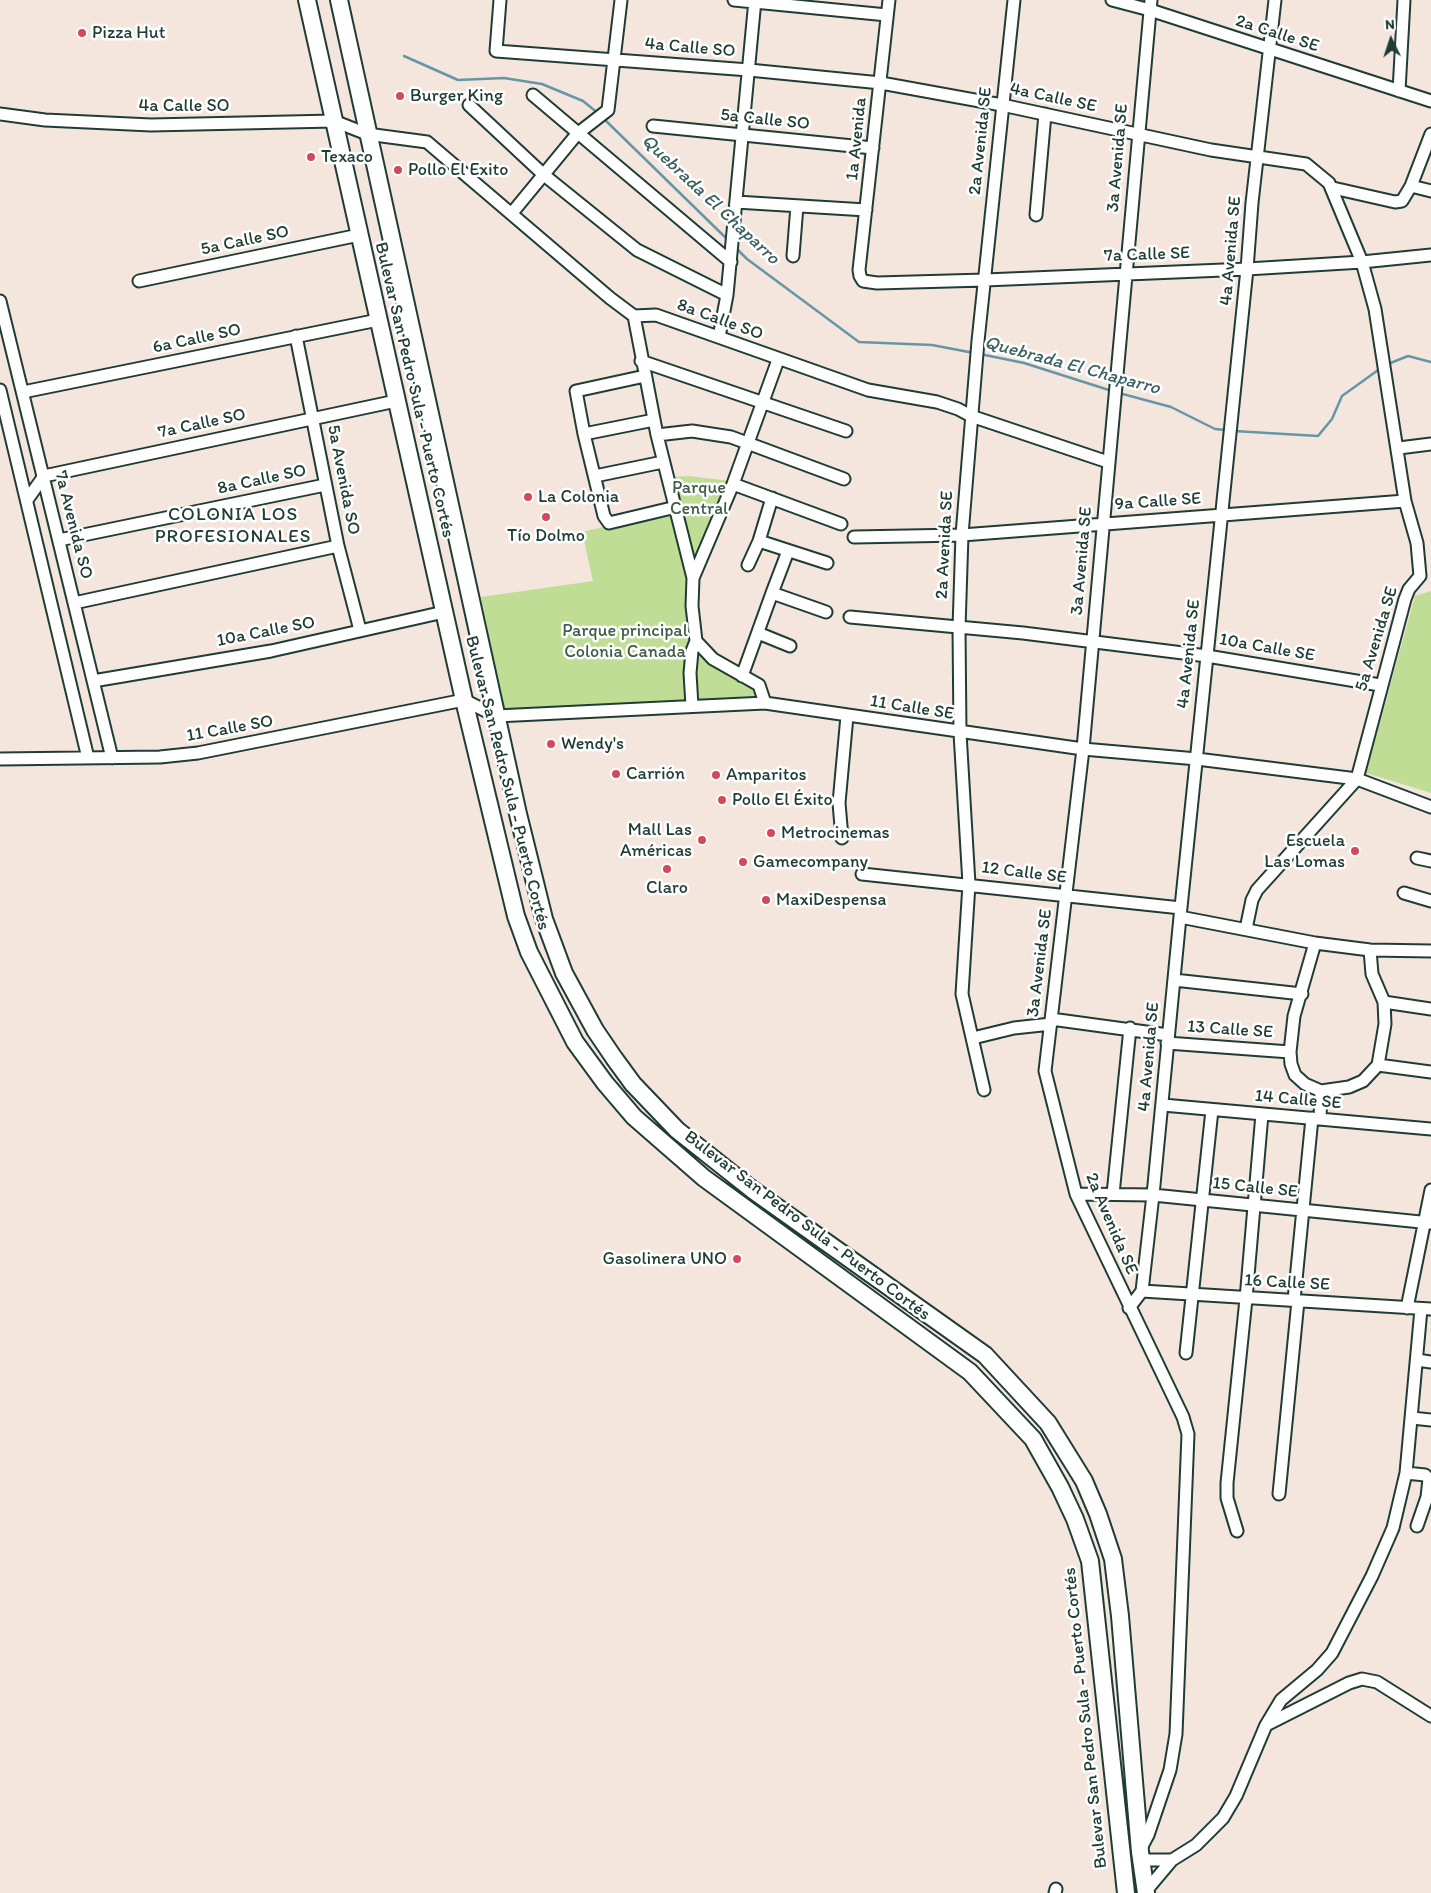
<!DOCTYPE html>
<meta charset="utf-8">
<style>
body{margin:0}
#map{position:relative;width:1431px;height:1893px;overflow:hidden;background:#f4e6dd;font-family:Itim,sans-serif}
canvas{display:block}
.north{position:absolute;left:1366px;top:15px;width:50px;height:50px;-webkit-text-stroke:4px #fff;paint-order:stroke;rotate:356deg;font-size:14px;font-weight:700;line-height:20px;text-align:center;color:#1f3d34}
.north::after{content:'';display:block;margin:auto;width:18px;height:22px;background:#1f3d34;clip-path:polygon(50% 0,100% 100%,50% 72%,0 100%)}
</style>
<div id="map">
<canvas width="1431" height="1893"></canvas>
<div class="north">N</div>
</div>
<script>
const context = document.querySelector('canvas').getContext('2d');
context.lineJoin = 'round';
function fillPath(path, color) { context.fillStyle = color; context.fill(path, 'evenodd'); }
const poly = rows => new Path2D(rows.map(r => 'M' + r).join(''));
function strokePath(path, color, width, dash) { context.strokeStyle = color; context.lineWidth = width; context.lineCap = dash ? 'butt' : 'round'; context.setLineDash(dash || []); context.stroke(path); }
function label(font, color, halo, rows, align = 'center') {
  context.font = font + ' Itim,sans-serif'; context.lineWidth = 5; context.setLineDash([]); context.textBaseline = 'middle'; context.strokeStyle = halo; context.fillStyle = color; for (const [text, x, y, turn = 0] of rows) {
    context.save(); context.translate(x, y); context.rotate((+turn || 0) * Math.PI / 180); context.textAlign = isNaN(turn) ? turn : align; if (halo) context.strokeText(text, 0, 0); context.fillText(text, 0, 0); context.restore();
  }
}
fillPath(poly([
 [689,476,730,481,694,572,671,477],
 [675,510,691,580,694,640,759,685,765,703,505,716,481,597,593,581,582,532],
 [1431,591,1431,793,1366,773,1415,596]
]), '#c0dd95');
strokePath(poly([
 [404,56,458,80,504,78,542,84,583,101,599,114],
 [603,118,728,240],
 [735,247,747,259,859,342,932,345,974,353],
 [980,354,1024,363,1112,391],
 [1388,364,1408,356,1431,362],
 [1119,393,1171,407,1215,429,1226,430],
 [1234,431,1318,436,1332,419,1342,396,1381,368]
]), '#6596a7', 2.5);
const minor = poly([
 [500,0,496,51,749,70,881,83,1002,105,1211,150,1306,164,1329,183,1362,262,1375,309,1405,501,1417,543,1420,576,1409,589,1405,599,1357,779,1257,890,1252,900,1246,929],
 [734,0,887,15],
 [889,0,859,270,860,276,863,281,877,283,985,280,1247,269,1362,262,1431,255],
 [1112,0,1150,10,1431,101],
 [1399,91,1404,0],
 [533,95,731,262],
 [469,105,544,175,637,250,727,295],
 [0,114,45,120,151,125,334,121,367,134,427,142,610,298,634,316,656,315,868,390,937,402,958,409,971,416,1108,462],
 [653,126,873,148],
 [1411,186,1431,191],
 [1333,188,1395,202,1402,201,1411,186,1431,134],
 [736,202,866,210],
 [512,213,577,134,608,110,621,0],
 [1036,215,1045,114],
 [793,256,797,206],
 [139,281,359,235],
 [0,301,112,758],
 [634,316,657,435,693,578,692,606,696,641,713,659,759,685,765,703],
 [296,336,338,546,360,630],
 [719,337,727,295,755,0],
 [641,361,846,431],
 [645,376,576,391,584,434,604,516,609,523,676,507],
 [0,390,88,758],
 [23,392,378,320],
 [584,434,654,420],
 [657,435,692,431,731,437,844,479],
 [1399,448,1431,444],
 [595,476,663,462],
 [733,484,841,524],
 [27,500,44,476,396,401],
 [854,537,962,535,1405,501],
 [59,540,325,485],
 [759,541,827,563],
 [748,565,759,541,772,498],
 [693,578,733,484,778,360],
 [772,593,788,551],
 [74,603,338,546],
 [850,617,1023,633,1207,656,1380,685],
 [758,633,790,646],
 [742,676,772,593,826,612],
 [93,681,271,651,444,612],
 [692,706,690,673,692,651,696,641],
 [0,759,160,757,198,753,464,700,496,716,765,703,1083,749,1197,759,1357,779,1431,807],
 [842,838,839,803,847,716],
 [1417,858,1431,861],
 [862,874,1181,908],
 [1404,893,1431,901],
 [1180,917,1315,943,1370,950,1431,951],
 [1315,943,1294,1016,1290,1052,1291,1064,1295,1075,1305,1084,1321,1091,1320,1119],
 [1174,980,1302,994],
 [1384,1002,1431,1009],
 [1051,1019,1168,1035],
 [973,1038,1014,1028,1051,1024],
 [1167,1043,1290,1052],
 [1378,1065,1431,1072],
 [984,1090,962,994,969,884,960,733,959,628,962,535,978,341,1014,0],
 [1321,1091,1349,1087,1363,1081,1378,1065,1385,1024,1384,1002,1372,974,1370,950],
 [1163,1105,1431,1129],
 [1076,1194,1153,1195,1431,1223],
 [1113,1194,1130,1028],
 [1142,1291,1431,1309],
 [1294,1300,1312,1118],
 [1129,1308,1142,1291,1153,1195,1180,917,1247,269,1252,203,1275,0],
 [1407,1308,1431,1190],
 [1186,1353,1212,1110],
 [1417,1360,1431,1362],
 [1412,1418,1431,1420],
 [1406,1473,1425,1475,1429,1479,1427,1497,1417,1526],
 [1279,1494,1298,1301],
 [1237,1531,1227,1498,1227,1483,1246,1299,1262,1114],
 [1268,1724,1349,1683,1362,1679,1377,1682,1431,1716],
 [1140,1850,1148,1835,1170,1770,1176,1734,1188,1434,1183,1417,1076,1194,1045,1071,1083,749,1151,0],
 [1141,1860,1172,1860],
 [1145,1892,1172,1860,1196,1845,1223,1818,1236,1796,1266,1725,1281,1700,1317,1670,1332,1653,1372,1576,1393,1528,1406,1473,1421,1309],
 [1055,1893,1056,1889]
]);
const highway = poly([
 [307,0,464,700,516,916,529,952,575,1042,605,1083,634,1117,704,1178,970,1372,1033,1439,1060,1487,1075,1519,1090,1561,1126,1893],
 [339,0,518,814,544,919,564,973,595,1030,614,1058,633,1084,677,1130,754,1191,985,1355,1048,1423,1084,1481,1098,1514,1113,1559,1120,1616,1140,1852,1146,1893]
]);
strokePath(minor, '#1f3d34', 15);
strokePath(highway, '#1f3d34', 20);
strokePath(minor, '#fff', 11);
strokePath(highway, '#fff', 16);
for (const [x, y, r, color] of [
 [82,33,5,"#d1495b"],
 [400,96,5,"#d1495b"],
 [311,157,5,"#d1495b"],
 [398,170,5,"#d1495b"],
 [528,497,5,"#d1495b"],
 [546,517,5,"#d1495b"],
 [551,744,5,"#d1495b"],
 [616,774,5,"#d1495b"],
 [716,775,5,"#d1495b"],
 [722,800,5,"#d1495b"],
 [771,833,5,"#d1495b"],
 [702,840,5,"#d1495b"],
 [1355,851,5,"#d1495b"],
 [743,862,5,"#d1495b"],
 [667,869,5,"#d1495b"],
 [766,900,5,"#d1495b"],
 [737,1259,5,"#d1495b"]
]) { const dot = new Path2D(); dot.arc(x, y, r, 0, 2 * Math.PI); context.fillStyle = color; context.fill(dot); strokePath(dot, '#fff', 2); }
label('18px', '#1f3d34', '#fff', [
 ["Pizza Hut",92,33],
 ["Burger King",410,96],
 ["Texaco",321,157],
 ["Pollo El Exito",408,170],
 ["La Colonia",538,497],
 ["Tío Dolmo",546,536,"center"],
 ["Wendy's",561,744],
 ["Carrión",626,774],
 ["Amparitos",726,775],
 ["Pollo El Éxito",732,800],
 ["Mall Las",692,830,"right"],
 ["Américas",692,851,"right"],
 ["Metrocinemas",781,833],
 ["Escuela",1345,841,"right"],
 ["Las Lomas",1345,862,"right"],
 ["Gamecompany",753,862],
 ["Claro",667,888,"center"],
 ["MaxiDespensa",776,900],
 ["Gasolinera UNO",727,1259,"right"]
], 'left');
label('18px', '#1f3d34', '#fff', [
 ["2a Calle SE",1277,34,18],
 ["4a Calle SO",690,48,5],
 ["4a Calle SE",1053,98,12],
 ["4a Calle SO",184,106],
 ["5a Calle SO",765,120,6],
 ["1a Avenida",857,139,-84],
 ["2a Avenida SE",981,141,-84],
 ["3a Avenida SE",1118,158,-85],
 ["5a Calle SO",245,241,-12],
 ["4a Avenida SE",1231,251,-85],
 ["7a Calle SE",1147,255,-2],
 ["8a Calle SO",720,320,20],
 ["6a Calle SO",197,339,-12],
 ["Bulevar San Pedro Sula - Puerto Cortés",414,390,77],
 ["7a Calle SO",202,424,-12],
 ["8a Calle SO",262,480,-12],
 ["5a Avenida SO",343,480,79],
 ["9a Calle SE",1158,502,-4],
 ["7a Avenida SO",73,525,76],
 ["2a Avenida SE",945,545,-87],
 ["3a Avenida SE",1082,561,-85],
 ["10a Calle SO",266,632,-11],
 ["5a Avenida SE",1377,639,-73],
 ["10a Calle SE",1267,648,10],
 ["4a Avenida SE",1189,654,-84],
 ["11 Calle SE",912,708,9],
 ["11 Calle SO",230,729,-10],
 ["Bulevar San Pedro Sula - Puerto Cortés",507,783,76],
 ["12 Calle SE",1024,873,7],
 ["3a Avenida SE",1040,963,-83],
 ["13 Calle SE",1230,1030,4],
 ["4a Avenida SE",1149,1057,-85],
 ["14 Calle SE",1298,1100,5],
 ["15 Calle SE",1255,1188,6],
 ["2a Avenida SE",1111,1224,67],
 ["Bulevar San Pedro Sula - Puerto Cortés",807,1226,37],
 ["16 Calle SE",1287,1283,3],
 ["Bulevar San Pedro Sula - Puerto Cortés",1086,1718,-96]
]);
label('18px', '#3f5d47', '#fff', [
 ["Parque",699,488],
 ["Central",699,509],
 ["Parque principal",625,631],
 ["Colonia Canada",625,652]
]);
label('italic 19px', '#3c6264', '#fff', [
 ["Quebrada El Chaparro",710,200,43],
 ["Quebrada El Chaparro",1072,366,15]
]);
context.letterSpacing = '1px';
label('19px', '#1f3d34', '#fff', [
 ["COLONIA LOS",233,515],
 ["PROFESIONALES",233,537]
]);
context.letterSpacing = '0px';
</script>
